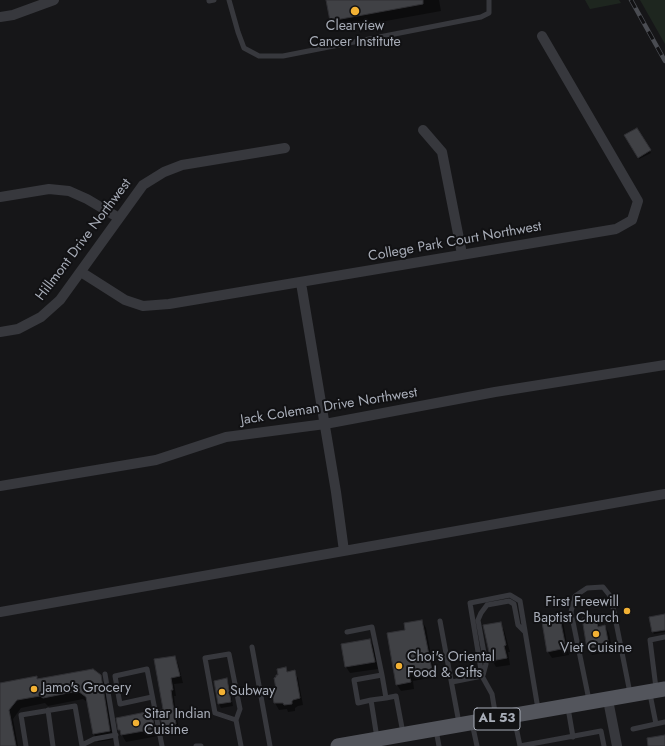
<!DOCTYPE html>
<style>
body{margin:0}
canvas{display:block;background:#161618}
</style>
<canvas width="665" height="746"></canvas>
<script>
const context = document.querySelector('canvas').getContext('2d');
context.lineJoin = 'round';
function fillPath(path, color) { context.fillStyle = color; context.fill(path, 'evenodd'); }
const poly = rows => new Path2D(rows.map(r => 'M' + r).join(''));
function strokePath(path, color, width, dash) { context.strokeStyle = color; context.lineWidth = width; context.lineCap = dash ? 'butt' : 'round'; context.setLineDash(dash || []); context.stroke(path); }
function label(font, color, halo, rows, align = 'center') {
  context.font = font + ' Jost,sans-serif'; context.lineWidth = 4; context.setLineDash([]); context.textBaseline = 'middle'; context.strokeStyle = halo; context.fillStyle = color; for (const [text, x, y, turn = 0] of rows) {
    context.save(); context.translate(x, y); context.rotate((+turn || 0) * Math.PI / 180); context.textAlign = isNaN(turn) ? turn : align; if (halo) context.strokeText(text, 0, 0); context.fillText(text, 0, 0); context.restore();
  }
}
fillPath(poly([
 [585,0,619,0,621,3,590,9],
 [640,0,665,0,665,44]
]), '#1e261f');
fillPath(poly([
 [327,0,439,0,441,11,336,30,331,20],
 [637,129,651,153,639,159,626,135],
 [559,614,563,621,569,655,552,658,548,652],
 [665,615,665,632,654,634,653,632],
 [595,618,600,627,605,626,609,633,612,648,606,649,607,652,592,655,588,648],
 [422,621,426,628,435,677,413,681,414,689,401,691,397,685],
 [500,623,504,630,510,652,508,652,510,665,496,667,492,660],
 [370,640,374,647,378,669,350,673,346,667],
 [174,657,178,663,183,683,174,684,176,696,174,696,175,705,179,730,167,732,163,726,160,711,164,710],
 [285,668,288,673,294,671,298,678,303,705,298,706,295,708,295,711,288,712,287,709,279,710,275,703,279,675],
 [100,676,105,684,115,739,98,742,94,734,88,703,83,699,48,706,45,703,21,708,13,719,18,746,0,746,0,684,36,678,38,680],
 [227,679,229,684,233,706,221,708,219,704],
 [151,712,155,719,158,736,126,742,119,730]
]), '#0007');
const building = poly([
 [326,0,423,0,423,4,330,21,326,0],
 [637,128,651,150,638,158,624,135,637,128],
 [559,613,566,648,547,652,541,616,559,613],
 [665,614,665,630,652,632,649,617,665,614],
 [596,616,598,627,605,625,608,641,603,642,603,645,587,649,582,618,596,616],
 [422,620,432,670,409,674,411,682,396,685,387,633,405,630,404,623,422,620],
 [501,622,506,645,504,646,507,658,491,661,483,625,501,622],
 [370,639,375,662,345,667,341,644,370,639],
 [175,656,180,676,171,678,173,690,171,690,172,698,176,724,162,726,159,710,163,709,154,659,175,656],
 [286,667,287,672,295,670,300,698,293,700,292,701,292,704,284,705,283,703,274,703,272,693,272,690,276,689,274,678,276,677,276,675,278,675,277,669,286,667],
 [93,669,101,675,110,731,93,734,86,697,78,691,43,698,40,696,17,700,9,710,16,746,0,746,0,683,37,676,37,679,93,669],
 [227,678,231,702,218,704,214,681,227,678],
 [151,711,155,729,121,735,120,730,118,730,116,718,151,711],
 [665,735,665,746,648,746,647,738,665,735]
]);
fillPath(building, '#404145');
strokePath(building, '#303034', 1);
strokePath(poly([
 [229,0,238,32,244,48,259,56,283,56,481,17,489,13,489,0],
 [209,1,214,0],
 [440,621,459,723],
 [347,632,372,627,382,675,354,680,358,703,371,700,377,738],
 [252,647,270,746],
 [105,674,117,746],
 [382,675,386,698,396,696,403,733],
 [483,675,486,664,478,620,481,613,487,605,509,601,514,604,518,625,525,632],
 [452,682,482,676],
 [656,688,650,640,665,637],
 [650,694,656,724],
 [152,697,120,704,115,676,147,669,162,746],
 [371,700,386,698],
 [589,700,571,612,575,596,587,588,603,587,611,597,630,693],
 [568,708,573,737],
 [48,710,53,746],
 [514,717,520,746,601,731,604,746],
 [496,718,492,694,482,676,470,603,510,595,520,601,538,709],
 [236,720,215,713,205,658,229,654,240,709,236,720,241,746],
 [472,723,477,746],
 [633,729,665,722],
 [436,730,439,746],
 [82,745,94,739,116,735],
 [26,746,21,715,75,706,82,746],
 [196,746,201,746]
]), '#37383d', 5);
strokePath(poly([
 [0,17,13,15,54,0],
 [423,130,442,152,462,254],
 [0,197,49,189,69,191,87,199,119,218],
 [81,272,125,300,143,306,169,304,616,229,632,220,638,201,542,36],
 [301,283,336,492,344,551],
 [0,332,18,329,41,317,60,300,143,185,164,172,182,165,285,148],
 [0,486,156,460,226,437,325,424,495,392,665,365],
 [0,612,665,494],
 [608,700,617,746]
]), '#37383d', 10);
strokePath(poly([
 [338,746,665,689]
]), '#53555c', 15);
const rail = poly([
 [631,0,665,61]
]);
strokePath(rail, '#4a4c52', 4.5);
strokePath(rail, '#111113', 3, [9]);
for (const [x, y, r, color] of [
 [355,11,5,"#f2b134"],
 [627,611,4,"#f2b134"],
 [596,634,4,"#f2b134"],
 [399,666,4,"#f2b134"],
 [34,689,4,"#f2b134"],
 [222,692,4,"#f2b134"],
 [136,723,4,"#f2b134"]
]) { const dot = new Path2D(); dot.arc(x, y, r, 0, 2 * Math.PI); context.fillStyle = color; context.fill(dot); strokePath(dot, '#111113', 1.5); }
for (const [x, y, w] of [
 [497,719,46]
]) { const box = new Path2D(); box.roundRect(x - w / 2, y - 11, w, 22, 3); context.fillStyle = '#111113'; context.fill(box); strokePath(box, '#a8adb8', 1); }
label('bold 13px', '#a8adb8', null, [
 ["AL 53",497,719]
]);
label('14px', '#a8adb8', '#111113', [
 ["Clearview",355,27,"center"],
 ["Cancer Institute",355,43,"center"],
 ["First Freewill",619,603,"right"],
 ["Baptist Church",619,619,"right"],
 ["Viet Cuisine",596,649,"center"],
 ["Choi's Oriental",407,658],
 ["Food & Gifts",407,674],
 ["Jamo's Grocery",42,689],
 ["Subway",230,692],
 ["Sitar Indian",144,715],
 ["Cuisine",144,731]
], 'left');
label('14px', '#a8adb8', '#111113', [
 ["Hillmont Drive Northwest",84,240,-53],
 ["College Park Court Northwest",455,242,-10],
 ["Jack Coleman Drive Northwest",329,407,-9]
]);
</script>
